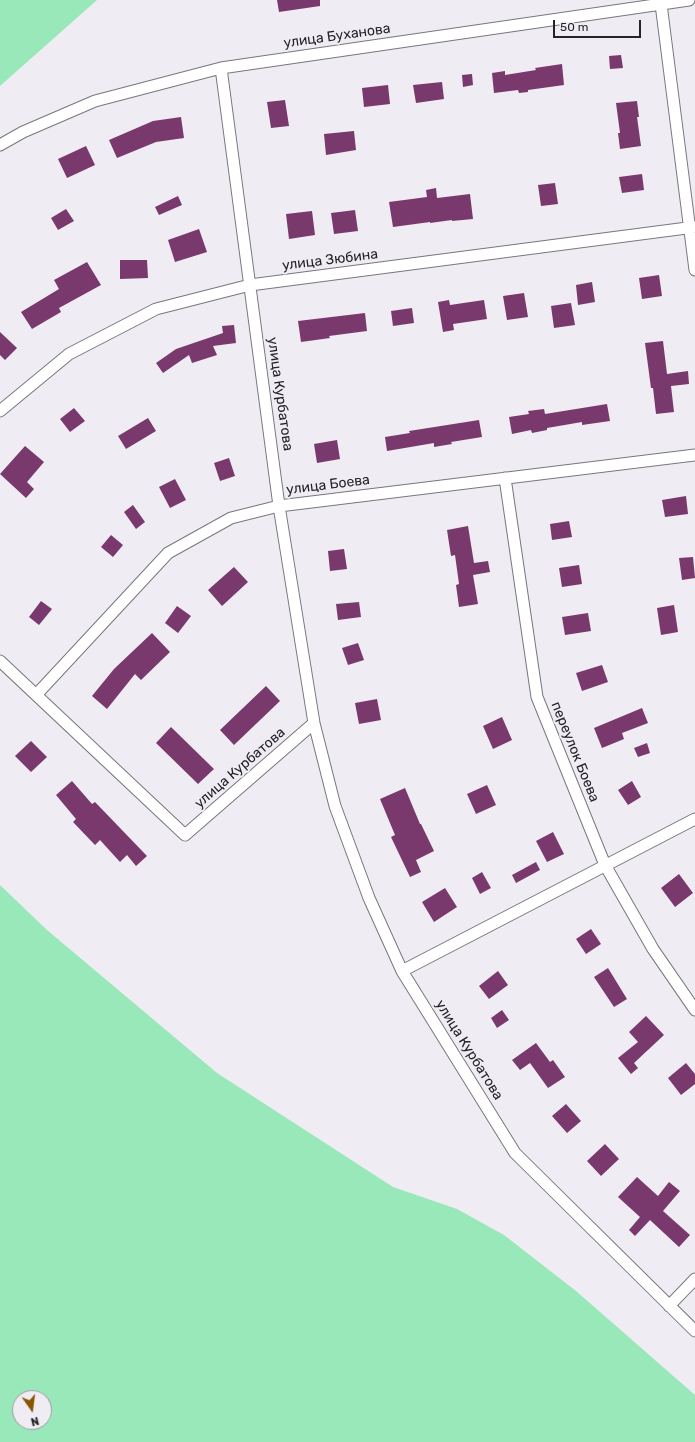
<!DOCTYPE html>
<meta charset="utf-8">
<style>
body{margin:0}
#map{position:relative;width:695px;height:1442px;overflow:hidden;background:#efecf3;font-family:Rubik,sans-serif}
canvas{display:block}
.north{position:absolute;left:12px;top:1390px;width:40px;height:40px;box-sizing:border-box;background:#efecf3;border:1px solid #9e9ca1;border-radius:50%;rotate:166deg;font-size:11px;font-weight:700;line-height:16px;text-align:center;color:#252326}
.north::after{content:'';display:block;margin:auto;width:14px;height:18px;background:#885400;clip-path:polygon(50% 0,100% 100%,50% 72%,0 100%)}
.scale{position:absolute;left:553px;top:20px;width:88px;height:18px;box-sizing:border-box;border:2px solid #252326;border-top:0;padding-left:5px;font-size:12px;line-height:14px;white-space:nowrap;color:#252326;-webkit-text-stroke:3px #efecf3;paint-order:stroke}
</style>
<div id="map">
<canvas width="695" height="1442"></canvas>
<div class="north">N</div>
<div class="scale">50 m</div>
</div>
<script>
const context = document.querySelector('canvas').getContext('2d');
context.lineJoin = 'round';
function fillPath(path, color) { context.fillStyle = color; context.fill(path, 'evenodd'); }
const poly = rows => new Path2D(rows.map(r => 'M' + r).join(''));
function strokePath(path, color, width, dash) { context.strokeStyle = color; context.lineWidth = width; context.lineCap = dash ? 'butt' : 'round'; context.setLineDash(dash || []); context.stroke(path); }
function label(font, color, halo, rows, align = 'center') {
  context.font = font + ' Rubik,sans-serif'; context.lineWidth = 4; context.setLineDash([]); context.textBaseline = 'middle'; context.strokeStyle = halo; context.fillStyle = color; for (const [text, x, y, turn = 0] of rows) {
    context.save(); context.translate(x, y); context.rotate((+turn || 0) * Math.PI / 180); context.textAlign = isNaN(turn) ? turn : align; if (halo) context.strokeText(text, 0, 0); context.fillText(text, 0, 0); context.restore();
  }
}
fillPath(poly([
 [0,0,97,0,0,86],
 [0,885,47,930,217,1073,393,1187,457,1209,504,1235,576,1291,695,1395,695,1442,0,1442],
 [20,1398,44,1398,44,1422,20,1422]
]), '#99e8b9');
fillPath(poly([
 [277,0,320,0,320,6,279,12],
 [621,55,623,68,610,69,609,56],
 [562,64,564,85,528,90,528,92,519,93,518,90,494,93,492,73,505,71,505,75,536,70,535,68],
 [472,74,473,85,463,87,462,75],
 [442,82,444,99,416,103,413,85],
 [388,85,390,104,364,107,362,88],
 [285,100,289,126,271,128,267,102],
 [637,101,639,117,637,117,641,146,620,149,618,133,620,133,616,103],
 [181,117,184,138,156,142,117,158,109,140,153,121],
 [354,131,356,150,326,155,324,134],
 [86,146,95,165,67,178,58,159],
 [642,174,644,190,622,193,619,177],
 [555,183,558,204,541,206,538,185],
 [436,188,437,198,470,194,473,219,452,221,452,220,430,223,430,222,393,227,389,202,427,197,426,190],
 [178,196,182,205,159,215,155,207],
 [66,209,74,221,58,230,51,218],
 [355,210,358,231,334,234,331,213],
 [312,211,315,235,289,239,286,214],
 [199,229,207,252,175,262,168,240],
 [120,260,147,260,148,278,120,279],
 [87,262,101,285,59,308,61,312,32,329,21,312,59,289,54,280],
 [659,275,662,296,642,299,639,278],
 [592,282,595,302,578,305,576,285],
 [524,293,528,317,507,320,503,296],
 [449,300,450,305,484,300,487,319,453,324,454,330,443,332,438,302],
 [571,303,575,325,554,328,551,306],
 [412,308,414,323,393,326,391,311],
 [365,313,367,331,329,336,330,338,301,342,298,321],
 [234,325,236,343,213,346,217,355,192,363,189,355,163,373,156,363,176,349,223,333,222,326],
 [0,332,17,348,5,360,0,355],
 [663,341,667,374,688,371,689,384,671,386,674,412,656,414,653,388,651,388,645,343],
 [607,404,610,421,582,425,582,422,547,428,547,430,532,433,531,430,512,434,509,417,529,414,528,411,544,409,545,414],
 [74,408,85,421,70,432,60,419],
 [148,418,156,431,126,449,118,436],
 [479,420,482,437,451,442,452,444,434,447,434,443,387,451,385,437,410,433,409,431],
 [337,440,340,459,317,463,314,444],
 [25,446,44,462,27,482,34,489,26,498,0,474],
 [229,458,235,476,220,481,214,463],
 [175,479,186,500,170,508,159,487],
 [686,496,688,514,665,517,662,500],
 [133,505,145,522,136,529,124,512],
 [569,521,572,537,552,540,550,524],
 [468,526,474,563,488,561,490,572,473,575,478,604,459,607,456,585,459,584,455,555,451,556,447,530],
 [111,535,123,545,113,557,101,547],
 [344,549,347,569,330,571,328,551],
 [693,557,695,578,682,580,679,558],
 [579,565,582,584,562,587,559,568],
 [234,567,248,582,222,606,208,590],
 [41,601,52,609,39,625,29,617],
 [359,602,361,617,338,620,336,604],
 [674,605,678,632,661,635,657,608],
 [177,606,191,616,178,633,165,623],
 [588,613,591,631,565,635,562,617],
 [152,633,170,652,141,680,135,674,107,709,92,696,114,669],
 [358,643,364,660,348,665,342,648],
 [602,665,608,682,582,691,576,673],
 [266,686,280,701,234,745,220,730],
 [377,699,381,720,359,724,355,703],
 [642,708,648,723,622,733,624,739,602,748,594,728],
 [502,717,512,740,493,749,483,726],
 [171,727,214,769,198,784,156,743],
 [31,741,47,757,31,772,15,756],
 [647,743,650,753,638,757,634,748],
 [72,781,92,804,95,802,147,856,136,866,127,855,120,862,100,840,95,845,73,822,76,819,56,795],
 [632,781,641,797,628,805,618,790],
 [487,785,496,805,476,814,467,794],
 [405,788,420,824,421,824,434,851,416,860,421,872,410,877,391,837,395,835,380,799],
 [553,832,564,854,547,862,536,841],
 [536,862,540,870,516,883,512,875],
 [482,872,491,888,480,894,472,878],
 [679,874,693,893,675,907,661,888],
 [445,888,457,907,434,922,422,902],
 [591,929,601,944,586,954,576,939],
 [608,968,627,999,614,1007,594,977],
 [498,971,508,985,489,999,479,986],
 [502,1010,509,1020,497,1028,491,1018],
 [646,1016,664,1035,634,1063,638,1068,631,1074,618,1058,638,1042,629,1032],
 [536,1043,550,1062,553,1060,565,1077,548,1088,530,1063,520,1070,512,1060],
 [686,1063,695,1074,695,1084,681,1095,668,1078],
 [566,1104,581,1121,567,1133,552,1116],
 [605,1144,619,1159,601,1176,587,1161],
 [637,1177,658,1196,669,1182,680,1191,663,1211,690,1235,679,1247,650,1220,635,1236,629,1230,640,1217,618,1197]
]), '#7a396c');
const street = poly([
 [661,4,695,270],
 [221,68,279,506,314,723,335,806,369,898,402,971,515,1153,695,1331],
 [0,145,23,132,95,101,221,68,689,0],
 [0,411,69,354,156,309,250,285,695,227],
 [505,478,537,697,605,865,653,949,695,1010],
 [0,661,185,835,314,723],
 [36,695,168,553,231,518,279,506,695,455],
 [402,971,695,819],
 [669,1306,695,1279]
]);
strokePath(street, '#79767d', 13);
strokePath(street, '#fff', 11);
label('14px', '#252326', '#efecf3', [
 ["улица Буханова",337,36,-8],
 ["улица Зюбина",330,260,-7],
 ["улица Курбатова",280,394,82],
 ["улица Боева",328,485,-7],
 ["переулок Боева",575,752,68],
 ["улица Курбатова",240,768,-41],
 ["улица Курбатова",469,1050,58]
]);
</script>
